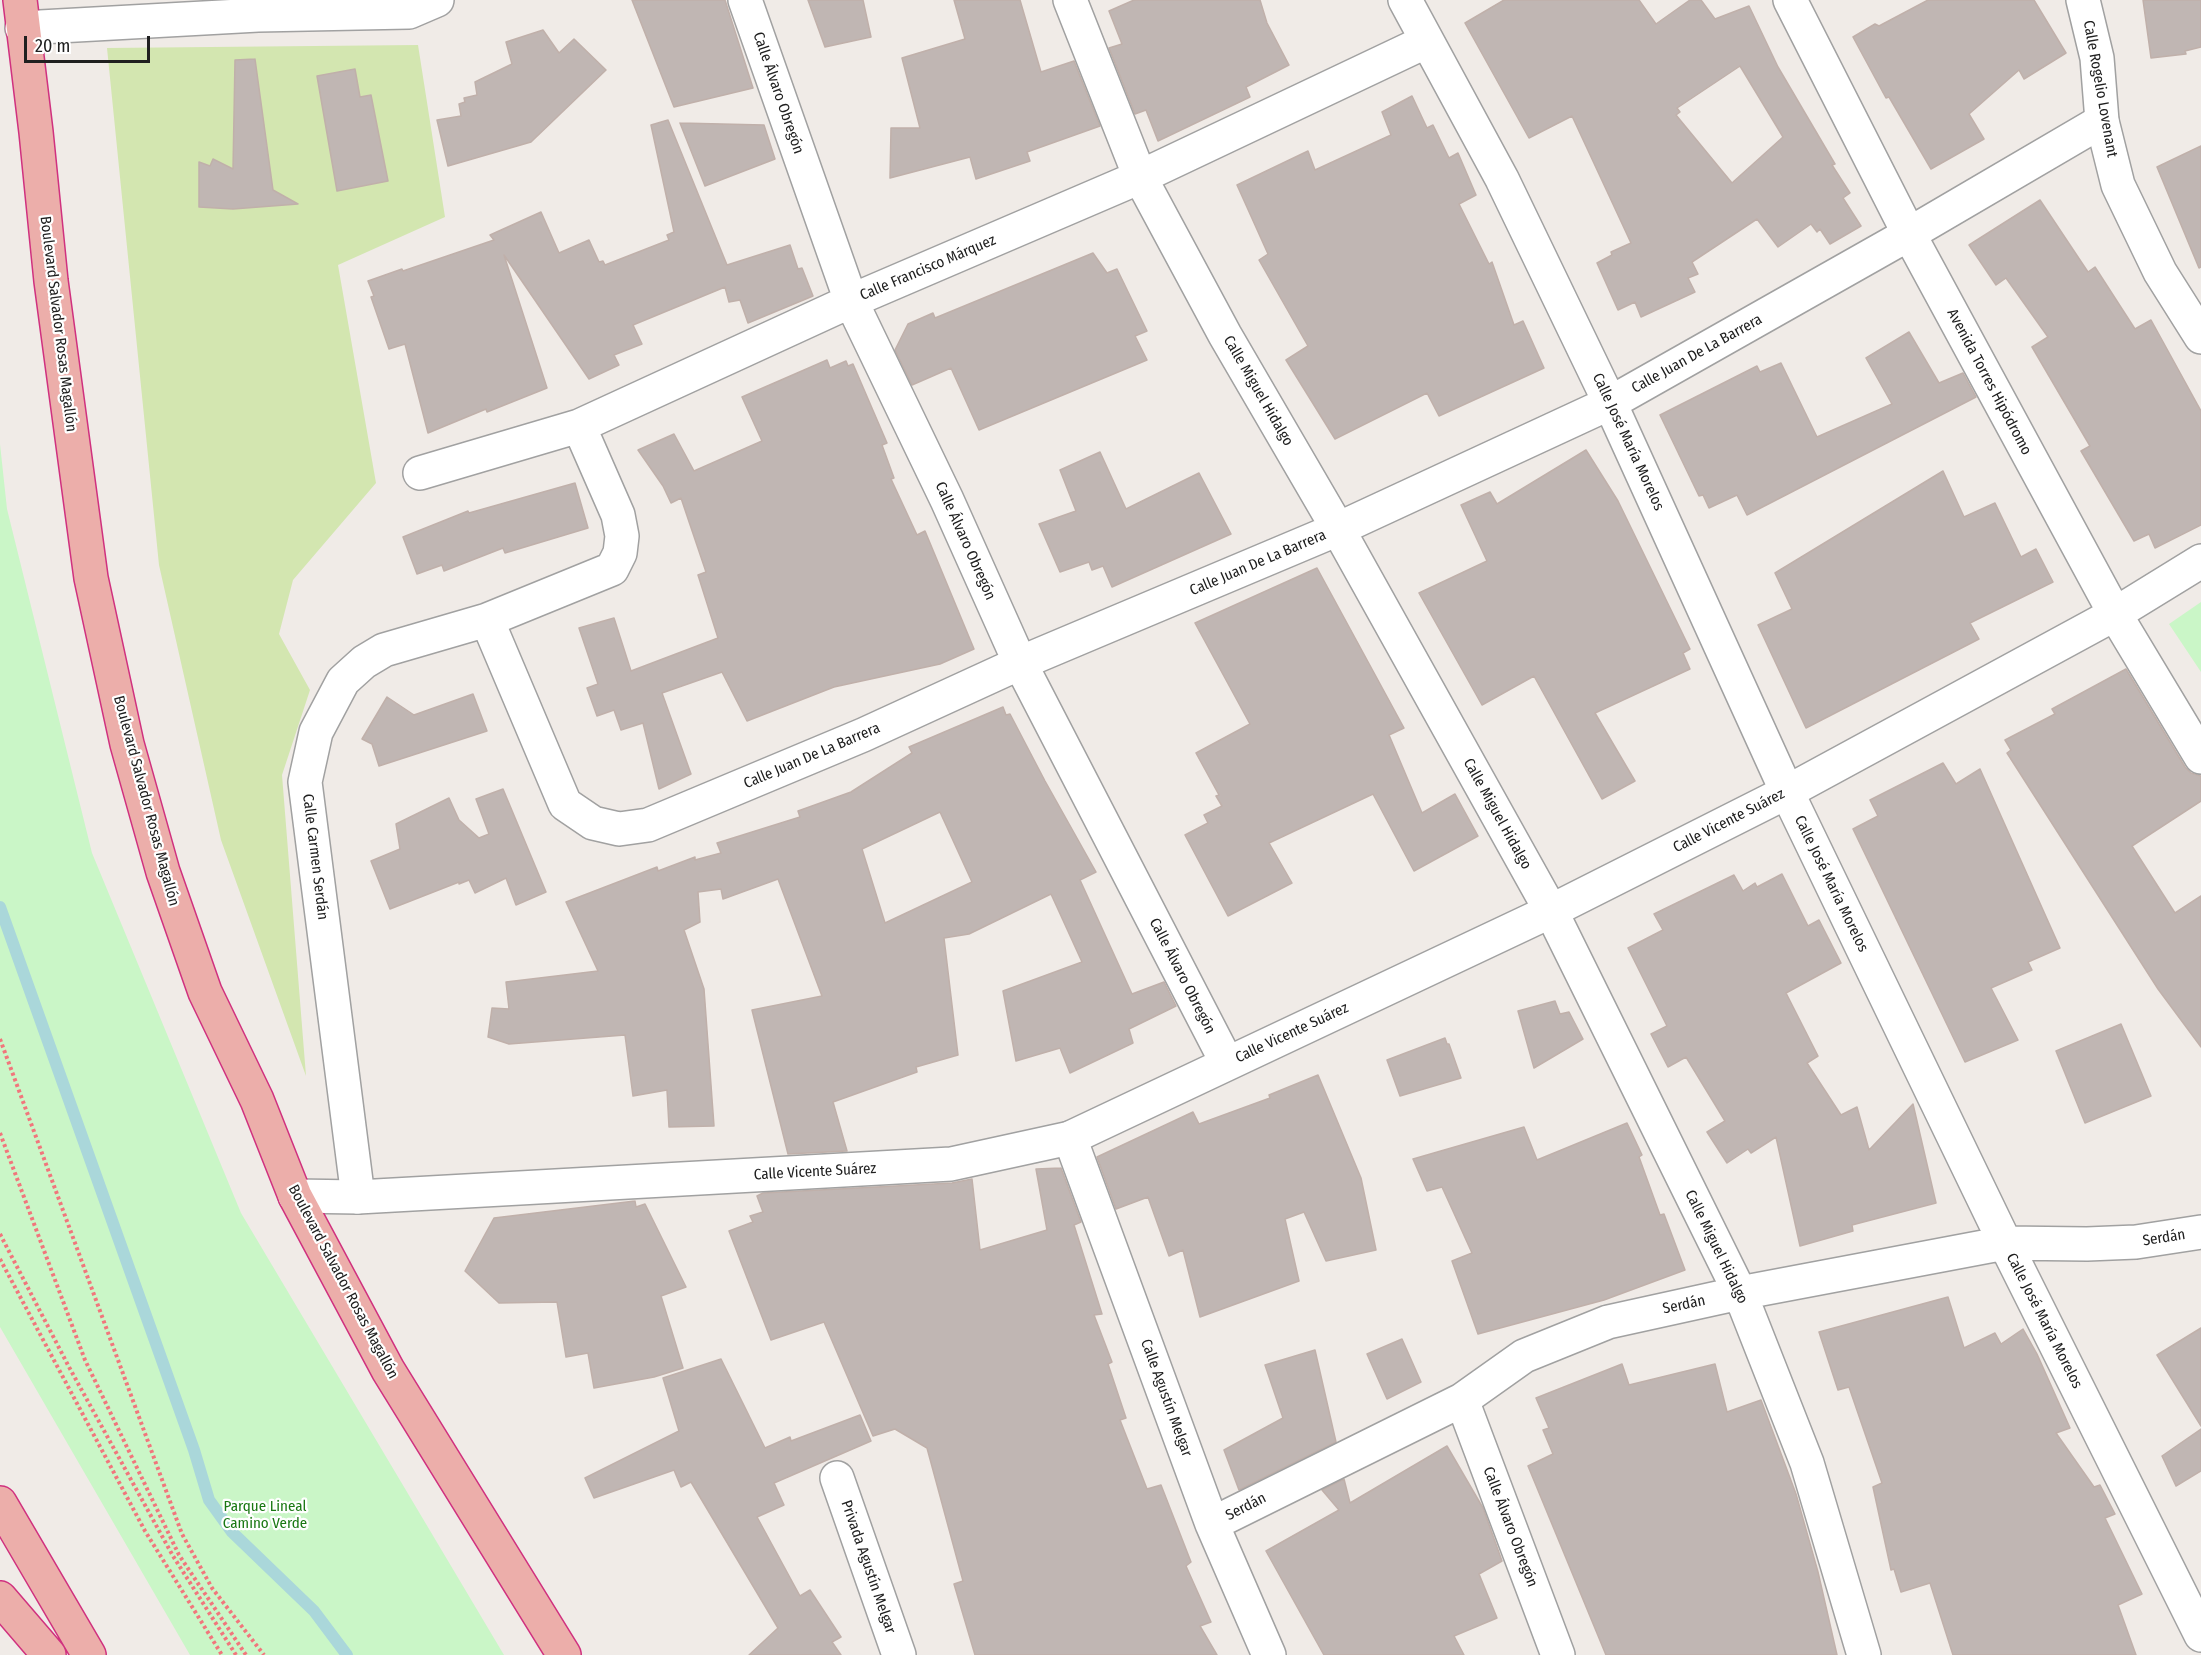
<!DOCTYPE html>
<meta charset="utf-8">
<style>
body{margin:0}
#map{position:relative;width:2201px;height:1655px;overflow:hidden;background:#f0ebe7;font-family:"Fira Sans Condensed",sans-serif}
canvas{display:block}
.scale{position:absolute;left:24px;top:36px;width:126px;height:27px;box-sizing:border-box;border:3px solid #202020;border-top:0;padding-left:8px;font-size:18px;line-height:21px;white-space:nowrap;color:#202020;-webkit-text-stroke:4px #fff;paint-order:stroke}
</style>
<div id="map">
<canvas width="2201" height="1655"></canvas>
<div class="scale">20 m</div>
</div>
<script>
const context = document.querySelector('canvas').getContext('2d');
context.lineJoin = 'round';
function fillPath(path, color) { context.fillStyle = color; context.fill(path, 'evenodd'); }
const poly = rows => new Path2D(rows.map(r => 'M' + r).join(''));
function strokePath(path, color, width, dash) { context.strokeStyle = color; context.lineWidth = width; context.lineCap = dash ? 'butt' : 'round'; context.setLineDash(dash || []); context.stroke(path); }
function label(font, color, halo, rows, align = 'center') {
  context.font = font + ' "Fira Sans Condensed",sans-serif'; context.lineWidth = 4.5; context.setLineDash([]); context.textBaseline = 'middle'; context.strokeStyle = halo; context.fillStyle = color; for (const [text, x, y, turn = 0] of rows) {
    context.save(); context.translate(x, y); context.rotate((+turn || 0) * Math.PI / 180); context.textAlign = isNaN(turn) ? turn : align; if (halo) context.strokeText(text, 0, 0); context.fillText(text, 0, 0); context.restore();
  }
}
fillPath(poly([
 [418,45,445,217,338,265,376,483,293,580,279,634,310,690,282,775,306,1076,221,840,159,565,107,48]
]), '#d3e6b0');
fillPath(poly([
 [0,444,7,509,92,853,241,1213,504,1655,190,1655,0,1327],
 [2201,602,2201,672,2169,624]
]), '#caf6c7');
strokePath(poly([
 [0,907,194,1450,209,1500,232,1532,314,1611,347,1655]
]), '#aad7da', 12);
const building = poly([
 [632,0,725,0,753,88,674,107,632,0],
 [808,0,863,0,871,37,825,47,808,0],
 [954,0,1020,0,1041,72,1074,61,1100,126,1027,152,1030,161,976,179,970,157,890,178,891,128,920,128,902,58,965,39,954,0],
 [1134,0,1260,0,1267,23,1289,65,1246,87,1250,97,1158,141,1146,110,1135,114,1109,48,1122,44,1109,11,1134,0],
 [1504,0,1639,0,1656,24,1690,0,1701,0,1715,19,1749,6,1778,67,1835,164,1832,165,1850,193,1843,198,1861,226,1830,244,1820,229,1817,232,1811,224,1778,247,1757,219,1692,262,1698,274,1688,278,1695,292,1641,317,1635,302,1618,310,1597,263,1612,255,1611,252,1631,243,1572,116,1529,138,1465,23,1504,0],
 [1740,66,1783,137,1732,183,1676,115,1680,112,1677,108,1740,66],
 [1928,0,2034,0,2066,53,2024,79,2019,70,1969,114,1984,139,1931,169,1889,97,1886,98,1853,37,1875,24,1879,26,1928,0],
 [2143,0,2201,0,2201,47,2185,51,2186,54,2151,58,2143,0],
 [543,30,559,53,574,39,606,70,531,142,448,166,437,120,461,116,459,104,465,102,464,98,477,95,475,82,512,64,506,42,543,30],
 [255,59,273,190,298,204,233,209,199,207,199,162,210,166,213,159,233,169,235,60,255,59],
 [355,69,360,97,371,95,388,181,337,191,317,76,355,69],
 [1412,96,1427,128,1433,125,1449,158,1458,153,1476,195,1459,204,1489,264,1492,262,1514,325,1523,321,1544,368,1439,416,1427,393,1335,439,1286,360,1308,346,1259,260,1268,254,1237,185,1308,151,1315,170,1391,135,1382,112,1412,96],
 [668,120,727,265,790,245,798,269,802,268,813,296,748,323,740,300,729,302,725,287,633,325,642,344,614,355,619,365,589,379,504,255,547,388,487,412,486,409,428,433,405,344,389,349,371,297,374,296,368,281,402,269,403,271,494,240,490,235,541,212,559,253,589,240,599,262,603,261,605,265,669,240,667,235,674,232,651,125,668,120],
 [680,123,764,125,775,159,705,186,680,123],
 [2201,146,2201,267,2199,268,2157,167,2201,146],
 [2040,200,2088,272,2095,267,2135,329,2151,320,2201,411,2201,525,2155,548,2149,534,2134,541,2081,451,2090,446,2032,347,2048,337,2006,278,1996,285,1969,245,2040,200],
 [1093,253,1107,273,1117,269,1147,331,1135,336,1147,360,979,430,951,368,912,385,895,350,908,324,933,313,935,318,1093,253],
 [1909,332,1939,383,1963,373,1976,397,1747,515,1737,495,1709,508,1703,495,1699,496,1660,415,1757,366,1760,372,1781,363,1817,437,1892,404,1866,358,1909,332],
 [827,360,830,368,846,361,848,366,853,364,887,443,882,445,894,478,891,479,917,535,925,531,974,649,940,664,834,687,747,721,722,672,662,693,691,774,659,789,643,723,621,730,614,710,597,716,587,688,598,684,579,628,614,618,631,671,718,638,698,575,706,572,681,498,671,503,663,486,638,450,674,434,694,471,762,441,742,397,827,360],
 [1586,450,1618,501,1690,649,1683,653,1690,669,1595,713,1635,781,1602,799,1534,676,1482,705,1419,593,1487,561,1461,505,1490,492,1497,504,1586,450],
 [1100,452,1126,509,1199,473,1231,534,1112,587,1103,566,1092,570,1089,562,1060,572,1039,524,1076,511,1060,470,1100,452],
 [1943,471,1964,517,1995,503,2021,557,2036,549,2053,582,1970,623,1979,639,1806,728,1758,625,1792,609,1775,573,1943,471],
 [575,483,588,528,505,553,503,548,444,571,442,565,417,574,403,537,468,511,469,513,575,483],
 [1317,568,1404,728,1389,735,1422,813,1455,794,1478,836,1414,871,1373,794,1269,843,1292,883,1228,916,1185,835,1208,823,1204,815,1222,806,1216,796,1219,795,1196,753,1250,724,1195,623,1317,568],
 [2126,669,2185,767,2191,773,2201,776,2201,801,2132,846,2175,913,2201,896,2201,1047,2158,989,2007,753,2011,750,2005,740,2055,714,2052,709,2126,669],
 [473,694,487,731,379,766,372,744,362,739,387,697,414,715,473,694],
 [1003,707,1006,715,1010,714,1045,781,1096,872,1080,880,1132,994,1164,982,1176,1006,1129,1029,1133,1043,1070,1073,1060,1048,1016,1061,1003,991,1082,962,1051,894,969,934,944,938,958,1055,916,1067,917,1072,833,1102,847,1151,788,1154,752,1010,822,996,778,879,723,899,721,889,698,892,700,922,684,930,704,989,714,1126,669,1127,667,1090,633,1096,625,1035,509,1044,488,1037,492,1008,509,1009,506,982,598,971,566,902,657,867,658,871,695,857,695,860,721,853,717,843,800,817,798,811,851,792,912,753,909,747,1003,707],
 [940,812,972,882,885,923,862,849,940,812],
 [1943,763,1956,784,1980,769,2060,948,2028,962,2032,970,1991,988,2018,1040,1965,1062,1853,829,1878,816,1870,800,1943,763],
 [503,789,546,892,516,905,506,878,475,893,469,880,459,884,459,882,390,909,371,861,400,849,396,824,449,798,459,820,479,838,489,834,476,799,503,789],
 [1782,874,1808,926,1819,920,1841,963,1786,993,1818,1056,1807,1063,1841,1115,1857,1107,1869,1150,1913,1104,1936,1203,1852,1225,1853,1231,1800,1246,1776,1137,1751,1153,1748,1149,1727,1163,1707,1132,1725,1121,1686,1057,1668,1067,1651,1034,1667,1026,1628,948,1663,930,1654,914,1734,875,1743,891,1755,883,1757,887,1782,874],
 [1555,1001,1560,1014,1569,1012,1583,1039,1534,1068,1518,1011,1555,1001],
 [2121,1024,2151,1096,2085,1123,2056,1051,2121,1024],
 [1445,1038,1447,1044,1449,1044,1461,1078,1400,1096,1387,1060,1445,1038],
 [1318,1075,1361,1178,1376,1250,1326,1261,1304,1212,1285,1219,1299,1281,1200,1317,1183,1250,1169,1256,1148,1197,1116,1209,1097,1157,1193,1112,1199,1124,1270,1098,1269,1095,1318,1075],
 [1627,1123,1642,1155,1639,1157,1660,1215,1664,1214,1685,1270,1604,1300,1478,1334,1452,1261,1472,1253,1442,1187,1427,1191,1413,1159,1524,1127,1537,1160,1627,1123],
 [1061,1168,1081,1222,1074,1225,1102,1314,1094,1315,1112,1362,1108,1364,1126,1418,1120,1420,1147,1489,1161,1485,1191,1562,1186,1566,1211,1622,1200,1626,1217,1655,975,1655,954,1584,963,1581,927,1448,895,1429,873,1436,824,1322,771,1340,729,1231,753,1222,750,1216,763,1212,757,1196,763,1193,952,1183,972,1179,980,1250,1047,1230,1036,1169,1061,1168],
 [635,1201,636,1207,645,1204,686,1287,661,1296,683,1368,654,1377,594,1388,588,1353,566,1357,557,1302,499,1303,465,1271,494,1218,635,1201],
 [1948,1297,1964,1348,1995,1333,2001,1344,2023,1329,2037,1354,2070,1428,2056,1433,2094,1487,2100,1485,2115,1514,2105,1518,2142,1594,2118,1605,2136,1655,1953,1655,1930,1583,1901,1592,1894,1569,1891,1570,1873,1487,1882,1483,1849,1387,1838,1390,1819,1332,1948,1297],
 [2201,1328,2201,1426,2157,1355,2201,1328],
 [1402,1339,1421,1382,1387,1399,1367,1354,1402,1339],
 [1315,1350,1336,1442,1239,1490,1224,1450,1283,1418,1265,1365,1315,1350],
 [721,1359,765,1448,790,1437,791,1441,860,1415,871,1441,774,1483,784,1505,757,1517,800,1596,810,1590,841,1637,832,1642,841,1655,749,1655,778,1628,691,1482,681,1487,674,1470,594,1498,585,1478,679,1431,663,1378,721,1359],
 [1622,1364,1629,1385,1715,1364,1727,1412,1761,1400,1796,1494,1818,1572,1837,1655,1606,1655,1528,1466,1553,1454,1543,1430,1549,1428,1536,1398,1622,1364],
 [2201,1429,2201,1471,2176,1486,2162,1456,2201,1429],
 [1447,1446,1483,1508,1502,1561,1479,1574,1497,1618,1454,1636,1464,1655,1324,1655,1266,1551,1339,1510,1322,1490,1344,1479,1350,1503,1447,1446]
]);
fillPath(building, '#c0b6b3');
strokePath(building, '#c0b0aa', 1.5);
const minor = poly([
 [745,0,851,301,947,500,1020,663,1227,1063],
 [1070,0,1140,177,1225,335,1338,529,1551,911,1740,1293,1807,1463,1864,1655],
 [1405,0,1502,179,1610,403,1787,792,2005,1243,2201,1635],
 [1790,0,1909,234,2115,614,2201,757],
 [22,28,258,15,409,12,437,0],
 [420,473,579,426,851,301,1140,177,1427,41],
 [487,620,565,804,593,823,619,829,648,825,863,735,1020,663,1338,529,1610,403,1909,234,2102,121],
 [1070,1138,1212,1524,1269,1655],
 [358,1197,305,782,316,732,343,681,364,662,384,650,487,620,612,569,620,553,622,536,618,515,579,426],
 [1462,1400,1558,1655],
 [837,1478,899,1655],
 [1212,1524,1462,1400,1524,1356,1608,1322,1740,1293,2005,1243,2087,1244,2136,1242,2201,1232]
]);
const tertiary = poly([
 [2083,0,2097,58,2102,121,2118,185,2160,272,2201,337],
 [295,1196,358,1197,951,1164,1070,1138,1551,911,1787,792,2115,614,2201,561]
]);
const trunk = poly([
 [20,0,36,132,51,281,91,578,127,744,163,872,205,992,257,1100,295,1196,388,1370,564,1655],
 [0,1503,89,1655],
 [0,1598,49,1655]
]);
strokePath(minor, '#a1a1a1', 36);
strokePath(tertiary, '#a1a1a1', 36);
strokePath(trunk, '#d0317f', 36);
strokePath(poly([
 [0,1039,182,1534,212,1588,264,1655],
 [0,1133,85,1360,179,1555,246,1655],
 [0,1234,69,1367,173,1556,236,1655],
 [0,1259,145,1531,222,1655]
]), '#f1767c', 4, [3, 3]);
strokePath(minor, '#fff', 33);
strokePath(tertiary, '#fff', 33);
strokePath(trunk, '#ecaeaa', 33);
label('15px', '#202020', '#fff', [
 ["Calle Rogelio Lovenant",2100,89,80],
 ["Calle Álvaro Obregón",778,93,71],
 ["Calle Francisco Márquez",928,268,-23],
 ["Boulevard Salvador Rosas Magallón",58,324,83],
 ["Calle Juan De La Barrera",1697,354,-29],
 ["Avenida Torres Hipódromo",1989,382,62],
 ["Calle Miguel Hidalgo",1258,391,60],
 ["Calle José María Morelos",1628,442,65],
 ["Calle Álvaro Obregón",965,541,66],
 ["Calle Juan De La Barrera",1258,563,-23],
 ["Calle Juan De La Barrera",812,756,-23],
 ["Boulevard Salvador Rosas Magallón",146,801,75],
 ["Calle Miguel Hidalgo",1497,814,61],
 ["Calle Vicente Suárez",1729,821,-27],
 ["Calle Carmen Serdán",315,857,83],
 ["Calle José María Morelos",1831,884,64],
 ["Calle Álvaro Obregón",1182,976,63],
 ["Calle Vicente Suárez",1292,1033,-25],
 ["Calle Vicente Suárez",815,1172,-3],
 ["Serdán",2164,1238,-9],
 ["Calle Miguel Hidalgo",1716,1247,64],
 ["Boulevard Salvador Rosas Magallón",343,1282,62],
 ["Serdán",1684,1305,-12],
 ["Calle José María Morelos",2044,1321,63],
 ["Calle Agustín Melgar",1166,1398,70],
 ["Serdán",1246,1507,-27],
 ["Calle Álvaro Obregón",1510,1527,69],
 ["Privada Agustín Melgar",868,1567,71]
]);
label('15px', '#1a7813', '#fff', [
 ["Parque Lineal",265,1507],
 ["Camino Verde",265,1524]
]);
</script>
